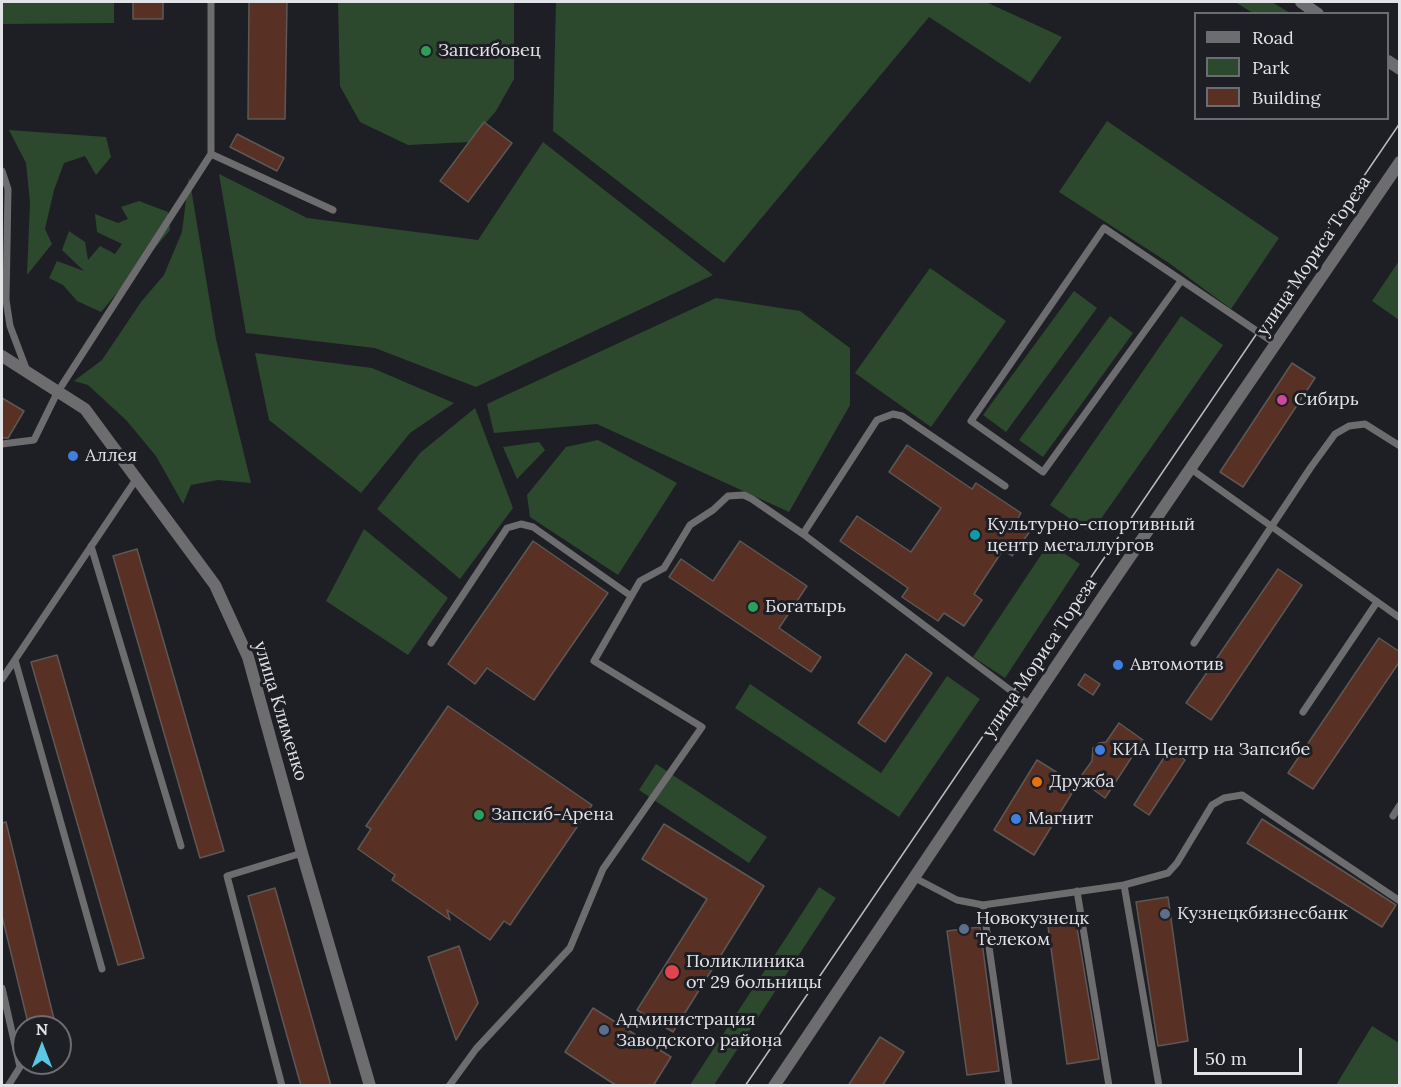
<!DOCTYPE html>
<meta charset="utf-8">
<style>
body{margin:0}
#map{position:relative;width:1401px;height:1087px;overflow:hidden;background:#1e1f24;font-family:Lora,serif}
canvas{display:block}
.frame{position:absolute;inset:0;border:3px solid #e2e3e7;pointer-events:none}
.legend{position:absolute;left:1194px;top:12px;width:195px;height:108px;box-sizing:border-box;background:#1e1f24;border:2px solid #6c6d72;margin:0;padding:8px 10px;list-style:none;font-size:18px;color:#e2e3e7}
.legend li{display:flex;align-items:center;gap:12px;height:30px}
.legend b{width:30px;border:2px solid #6c6d72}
.north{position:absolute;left:12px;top:1015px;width:60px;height:60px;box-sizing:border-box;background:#1e1f24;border:2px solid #6c6d72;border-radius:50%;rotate:0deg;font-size:16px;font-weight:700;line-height:24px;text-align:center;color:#e2e3e7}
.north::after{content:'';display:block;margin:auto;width:21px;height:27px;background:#58c8e4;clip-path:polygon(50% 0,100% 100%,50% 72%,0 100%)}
.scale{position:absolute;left:1194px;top:1048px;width:108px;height:27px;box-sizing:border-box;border:3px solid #e2e3e7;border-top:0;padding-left:8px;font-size:18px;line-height:21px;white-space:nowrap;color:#e2e3e7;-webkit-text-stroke:4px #1e1f24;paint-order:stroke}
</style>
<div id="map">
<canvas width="1401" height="1087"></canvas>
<div class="frame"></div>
<ul class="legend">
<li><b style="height:8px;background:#6d6c6f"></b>Road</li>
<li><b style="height:16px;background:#2d492d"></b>Park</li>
<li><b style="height:16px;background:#583024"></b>Building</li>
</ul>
<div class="north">N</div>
<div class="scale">50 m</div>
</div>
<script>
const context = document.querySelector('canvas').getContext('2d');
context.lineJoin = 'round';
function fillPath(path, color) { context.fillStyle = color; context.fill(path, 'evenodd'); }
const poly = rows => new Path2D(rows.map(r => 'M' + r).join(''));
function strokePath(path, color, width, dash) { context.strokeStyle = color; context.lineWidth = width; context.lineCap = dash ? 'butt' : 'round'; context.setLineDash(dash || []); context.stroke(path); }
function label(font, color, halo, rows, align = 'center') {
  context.font = font + ' Lora,serif'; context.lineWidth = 6; context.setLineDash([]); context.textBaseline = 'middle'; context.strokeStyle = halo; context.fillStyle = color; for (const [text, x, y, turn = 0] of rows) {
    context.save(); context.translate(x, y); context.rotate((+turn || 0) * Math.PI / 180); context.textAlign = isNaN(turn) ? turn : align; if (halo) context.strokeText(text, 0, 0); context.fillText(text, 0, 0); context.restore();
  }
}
fillPath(poly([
 [2,2,114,2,114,23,2,24],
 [338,2,514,2,514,79,496,111,469,142,408,145,360,122,340,86],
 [556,2,986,2,1062,37,1030,83,929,17,724,263,553,131],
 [1235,2,1272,2,1290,13,1253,13],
 [1107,121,1279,238,1231,309,1169,263,1059,192],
 [9,130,106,137,111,157,96,175,85,156,64,163,54,190,45,229,52,244,27,275,30,202,26,163],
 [543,142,713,275,476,387,375,348,246,333,219,174,307,218,478,240],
 [189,176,216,339,251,483,218,480,191,485,183,504,156,456,126,420,88,385,74,381,102,360,141,302,164,275,182,232],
 [139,201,168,212,170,230,101,312,77,301,63,285,49,278,57,261,84,271,62,250,69,231,85,242,88,260,100,246,115,254,122,244,97,232,95,214,118,223,128,219,121,207],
 [1399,261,1399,320,1372,301],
 [930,268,1006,321,931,427,855,373],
 [1074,291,1097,308,1006,432,983,415],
 [716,298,800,311,850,348,850,405,789,512,597,424,494,433,487,404],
 [1110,316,1133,333,1043,457,1019,440],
 [1181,316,1223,345,1091,533,1050,505],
 [255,353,372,368,454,403,410,433,361,493,269,420],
 [475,408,513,508,460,579,377,509,420,453],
 [598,440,677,483,618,575,530,517,527,495,566,447],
 [539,442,545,450,517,479,503,447],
 [364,529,448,598,408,655,326,601],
 [1049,543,1080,564,1005,678,973,657],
 [947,676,980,699,899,817,735,708,750,684,881,773],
 [656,764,767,837,749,863,639,790],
 [819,887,836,898,714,1085,690,1085],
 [1372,1026,1399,1043,1399,1085,1336,1085]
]), '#2d492d');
const building = poly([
 [133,2,163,2,163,19,133,19,133,2],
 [249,2,287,2,285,119,248,119,249,2],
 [484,122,512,143,468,202,440,181,484,122],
 [237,134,284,158,277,171,230,147,237,134],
 [1292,363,1315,378,1243,487,1220,472,1292,363],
 [2,398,24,411,8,438,2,438,2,398],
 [907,445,972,489,976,483,1021,513,1017,520,1031,530,1012,556,1003,550,974,594,982,600,964,626,944,613,938,621,902,597,908,588,840,541,857,516,911,552,941,508,889,472,907,445],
 [533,541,608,593,534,700,487,668,475,684,448,664,533,541],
 [740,541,807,586,779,628,821,657,811,672,669,577,681,559,713,581,740,541],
 [137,549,224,851,200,858,113,556,137,549],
 [1278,569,1302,585,1211,720,1186,703,1278,569],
 [1379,638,1400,652,1400,661,1313,789,1288,773,1379,638],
 [906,654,932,673,885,742,858,723,906,654],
 [57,655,144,958,118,965,31,662,57,655],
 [1085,674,1100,684,1093,695,1078,685,1085,674],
 [448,706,592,805,510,925,504,921,490,940,447,910,450,920,392,880,395,875,358,849,371,829,366,826,448,706],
 [1119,723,1143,740,1105,798,1079,779,1092,761,1093,748,1099,743,1106,742,1119,723],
 [1170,748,1185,760,1149,815,1134,805,1170,748],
 [1037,760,1077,785,1034,855,994,830,1037,760],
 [1262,819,1396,905,1382,927,1247,843,1262,819],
 [6,822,50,1003,56,1027,29,1027,2,916,2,823,6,822],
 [664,824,764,886,673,1032,637,1010,707,899,642,859,664,824],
 [275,888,331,1086,301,1086,248,896,275,888],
 [1168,897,1188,1041,1158,1046,1136,902,1168,897],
 [1075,916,1099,1059,1067,1064,1047,919,1075,916],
 [980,927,999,1071,967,1075,947,931,980,927],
 [459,946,478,1003,456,1040,428,957,459,946],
 [593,1008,671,1057,653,1086,617,1086,565,1052,593,1008],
 [880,1037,904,1052,882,1086,848,1086,880,1037]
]);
fillPath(building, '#583024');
strokePath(building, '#5e5855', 1.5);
strokePath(poly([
 [211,154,333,210],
 [2,171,8,189,6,300,10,326,27,371],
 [1181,281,1043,472,971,421,1104,228,1276,344],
 [2,444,34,440,57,393,211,154,211,2],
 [1191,469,1400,618],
 [803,534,877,420,893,414,902,416,1005,486],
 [91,546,181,846],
 [431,643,507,528,521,524,533,527,631,596],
 [1194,643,1311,467,1335,434,1349,426,1365,424,1400,446],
 [15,660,102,969],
 [2,679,137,478],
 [1303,712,1377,602],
 [1393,816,1400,805],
 [915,878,957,900,983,905,1124,885,1168,873,1177,863,1212,805,1224,798,1242,795,1400,901],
 [1124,885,1159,1086],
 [1077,891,1109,1086],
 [983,905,1009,1086],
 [2,988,20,1067,8,1086],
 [282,1086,227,876,302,853],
 [449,1086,476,1049,570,948,603,869,702,727,594,661,640,581,664,568,690,525,713,510,728,496,744,495,752,499,803,534,1030,705]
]), '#6d6c6f', 7);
strokePath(poly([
 [2,356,85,409,215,585,248,657,302,853,370,1086]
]), '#6d6c6f', 12);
strokePath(poly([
 [1301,2,1318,14],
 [1388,61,1400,69],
 [774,1086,1108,589,1400,162]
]), '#6d6c6f', 12);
strokePath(poly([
 [745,1086,1400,123]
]), '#b9babe', 1.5);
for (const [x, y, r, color] of [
 [426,51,6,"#2e9e5b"],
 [1282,400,6,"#d1479c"],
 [73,456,6,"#3f7fe0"],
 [975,535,6,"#0f9aa8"],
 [753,607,6,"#2e9e5b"],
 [1118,665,6,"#3f7fe0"],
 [1100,750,6,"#3f7fe0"],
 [1037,782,6,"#e8710a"],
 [479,815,6,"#2e9e5b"],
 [1016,819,6,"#3f7fe0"],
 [1165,914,6,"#5c6f8a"],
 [964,929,6,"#5c6f8a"],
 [672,972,8,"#e0444e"],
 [604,1030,6,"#5c6f8a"]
]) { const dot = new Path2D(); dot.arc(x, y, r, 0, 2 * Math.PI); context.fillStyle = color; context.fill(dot); strokePath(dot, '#1e1f24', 2); }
label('18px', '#e2e3e7', '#1e1f24', [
 ["Запсибовец",438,51],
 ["Сибирь",1294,400],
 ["Аллея",85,456],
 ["Культурно-спортивный",987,525],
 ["центр металлургов",987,546],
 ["Богатырь",765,607],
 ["Автомотив",1130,665],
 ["КИА Центр на Запсибе",1112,750],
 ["Дружба",1049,782],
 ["Запсиб-Арена",491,815],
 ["Магнит",1028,819],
 ["Кузнецкбизнесбанк",1177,914],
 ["Новокузнецк",976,919],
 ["Телеком",976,940],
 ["Поликлиника",686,962],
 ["от 29 больницы",686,983],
 ["Администрация",616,1020],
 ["Заводского района",616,1041]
], 'left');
label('18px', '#e2e3e7', '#1e1f24', [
 ["улица Мориса Тореза",1314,256,-56],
 ["улица Мориса Тореза",1040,658,-56],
 ["улица Клименко",280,711,73]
]);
</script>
